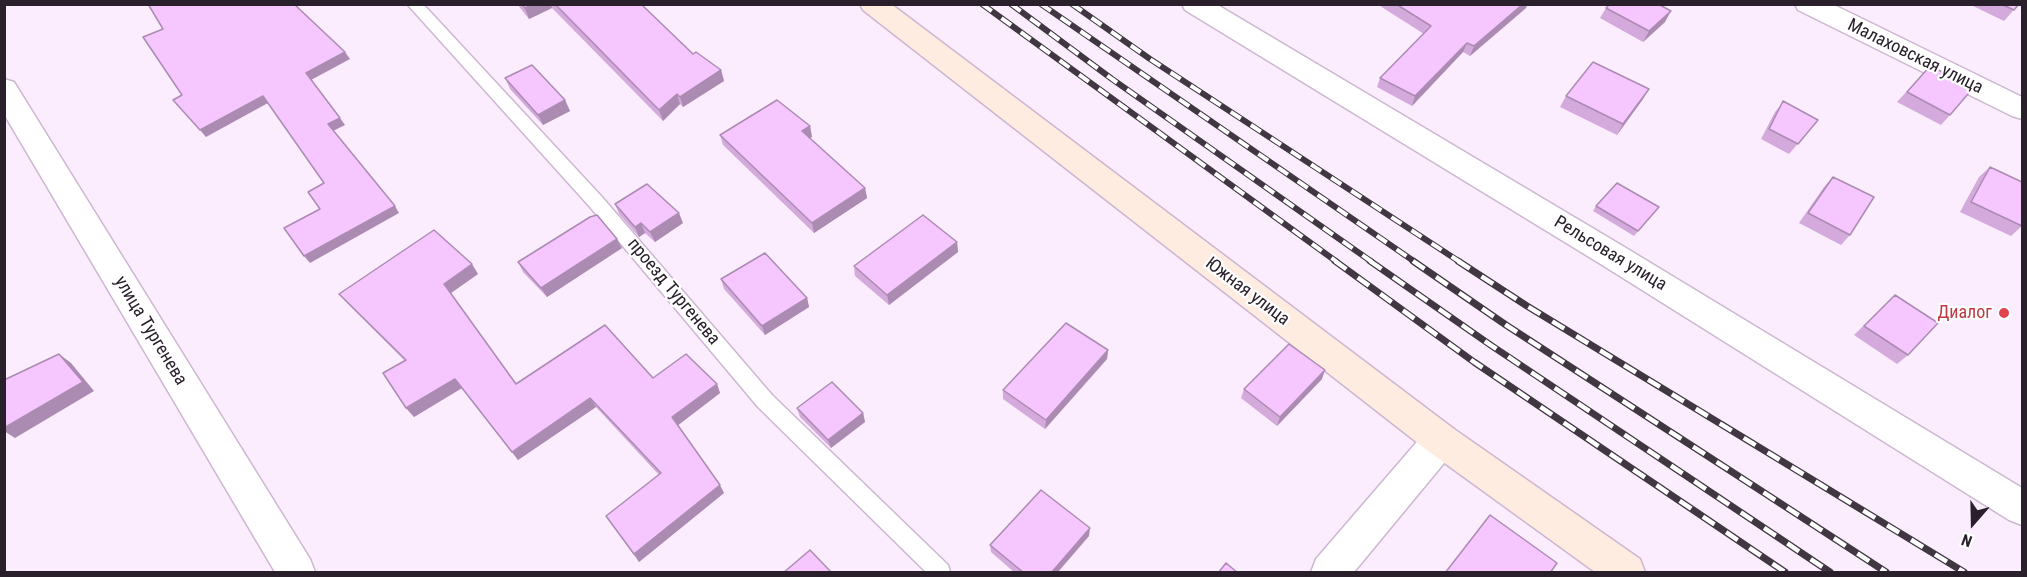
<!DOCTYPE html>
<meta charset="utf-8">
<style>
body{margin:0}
#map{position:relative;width:2027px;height:577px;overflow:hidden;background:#fbedfe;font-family:"Roboto Condensed",sans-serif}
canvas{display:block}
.frame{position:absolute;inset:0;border:6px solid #29202b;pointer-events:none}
.north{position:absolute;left:1943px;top:493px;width:60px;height:60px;-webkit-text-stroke:4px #fff;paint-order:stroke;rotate:200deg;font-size:16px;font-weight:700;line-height:24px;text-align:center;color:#29202b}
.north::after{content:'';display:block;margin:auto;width:21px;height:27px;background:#29202b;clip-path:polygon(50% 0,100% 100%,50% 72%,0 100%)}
</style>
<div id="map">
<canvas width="2027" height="577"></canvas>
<div class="frame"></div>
<div class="north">N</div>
</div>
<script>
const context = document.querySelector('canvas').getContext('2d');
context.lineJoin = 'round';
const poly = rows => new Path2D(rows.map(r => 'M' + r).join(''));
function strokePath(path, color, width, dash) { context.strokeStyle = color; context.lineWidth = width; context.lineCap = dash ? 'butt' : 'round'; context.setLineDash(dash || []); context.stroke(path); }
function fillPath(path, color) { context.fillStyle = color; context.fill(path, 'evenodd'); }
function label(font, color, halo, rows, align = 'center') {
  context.font = font + ' "Roboto Condensed",sans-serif'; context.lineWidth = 4.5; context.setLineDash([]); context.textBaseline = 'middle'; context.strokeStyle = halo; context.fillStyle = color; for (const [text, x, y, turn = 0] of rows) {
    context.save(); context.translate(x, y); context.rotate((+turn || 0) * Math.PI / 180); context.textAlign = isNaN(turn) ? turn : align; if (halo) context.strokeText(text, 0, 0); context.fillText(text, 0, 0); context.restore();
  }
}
const lane = poly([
 [407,4,423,4,602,197,772,395,948,565,950,572,926,572,758,407,590,207,407,4]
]);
const street = poly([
 [1182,4,1216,4,1621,245,2022,488,2022,525,2009,520,1599,263,1185,10,1182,4],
 [1795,4,1832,4,2022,97,2022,119,2012,116,1798,10,1795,4],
 [4,79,14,82,310,559,315,572,275,572,4,114,4,79],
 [1441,424,1454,429,1459,440,1454,451,1354,572,1311,572,1316,559,1428,429,1441,424]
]);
const secondary = poly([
 [860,4,891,4,1454,429,1640,559,1645,572,1595,572,1428,451,863,10,860,4]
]);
strokePath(lane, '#cdb6d2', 3);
strokePath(street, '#cdb6d2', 3);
strokePath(secondary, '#cdb6d2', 3);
fillPath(lane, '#fff');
fillPath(street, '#fff');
fillPath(secondary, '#ffece0');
const railFar1 = poly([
 [982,4,1337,262],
 [1011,4,1112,79,1372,262],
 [1041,4,1415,262],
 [1072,4,1150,59,1460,262]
]);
const rail = poly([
 [1335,261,1474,362,1785,572],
 [1370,261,1492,346,1830,572],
 [1413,261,1506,325,1886,572],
 [1458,261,1527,306,1964,572]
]);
strokePath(railFar1, '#413743', 6);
strokePath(rail, '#413743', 7);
strokePath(railFar1, '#fff', 4, [12]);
strokePath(rail, '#fff', 4.5, [14]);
fillPath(poly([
 [517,4,641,4,693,54,721,70,724,81,683,107,680,104,663,121,552,8,529,19],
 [1377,4,1527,4,1526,8,1470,56,1463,52,1412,106,1377,87,1380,78,1424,34],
 [1969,4,2019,4,2004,21],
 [1606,8,1665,22,1643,42,1600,18],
 [1930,66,1950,115,1941,125,1897,102],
 [505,78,565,100,570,111,543,125,510,89],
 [1566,96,1643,99,1617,135,1560,107],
 [1783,102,1818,120,1789,154,1761,139,1775,112],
 [810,126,812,137,810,138,865,188,867,198,814,233,723,145,720,135],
 [1990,167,2022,226,2011,236,1960,212,1979,177],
 [1833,177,1850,235,1841,245,1799,223,1824,187],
 [615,204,683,223,655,242,645,233,639,237,619,214],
 [1596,206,1655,212,1634,236,1593,211],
 [617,239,622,248,547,297,523,272,518,262],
 [957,242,958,252,889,305,855,276,854,266],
 [478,274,451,293,516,384,653,378,717,384,720,393,678,425,724,493,639,562,606,516,659,475,596,407,518,460,462,388,414,417,406,408,404,360,347,303,339,294],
 [721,279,807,298,809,307,765,335,724,289],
 [1895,295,1908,355,1897,364,1854,335],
 [1108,350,1107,359,1045,429,1003,399,1003,390],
 [1322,379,1277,426,1241,398,1244,389],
 [797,408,863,413,865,422,831,448,800,417],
 [1089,536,1057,573,1015,573,991,552,990,545]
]), '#d3aadb');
fillPath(poly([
 [533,4,551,4,552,8,529,19,525,8],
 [1523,4,1527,4,1526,8,1470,56,1474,46],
 [1671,11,1665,22,1643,42,1649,31],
 [1467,43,1463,52,1412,106,1415,96],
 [345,52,350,59,311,80,306,73],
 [721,70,724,81,683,107,680,97],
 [1649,89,1643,99,1617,135,1623,124],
 [677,94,680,104,663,121,659,110],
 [263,96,268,103,206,137,200,130],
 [565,100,570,111,543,125,538,115],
 [340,118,345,125,333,131,328,124],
 [810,126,812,137,804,142,802,131],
 [865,188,867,198,814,233,812,223],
 [395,206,399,213,310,263,304,256],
 [679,213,683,223,655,242,650,232],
 [641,223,645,233,639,237,635,227],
 [617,239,622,248,547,297,541,288],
 [957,242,958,252,889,305,887,295],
 [472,264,478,274,451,293,444,284],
 [807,298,809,307,765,335,762,326],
 [1108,350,1107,359,1045,429,1046,420],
 [59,354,71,363,94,391,15,438,4,431,4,428],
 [1325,370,1322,379,1277,426,1280,417],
 [455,379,462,388,414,417,406,408],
 [717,384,720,393,677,426,672,417],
 [590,398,596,407,518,460,512,452],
 [863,413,865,422,831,448,828,440],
 [720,485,724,493,639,562,634,554],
 [1090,528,1089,536,1057,573,1051,573]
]), '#ac8bb2');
const building = poly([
 [148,4,294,4,345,52,306,73,340,118,328,124,395,206,304,256,284,228,320,209,308,192,324,183,263,96,200,130,173,100,182,95,143,37,163,29,148,4],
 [521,4,533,4,525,8,521,4],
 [555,4,641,4,693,54,696,52,721,70,680,97,677,94,659,110,555,4],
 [1396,4,1523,4,1474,46,1467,43,1415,96,1380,78,1431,26,1396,4],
 [1610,4,1658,4,1671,11,1649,31,1606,8,1610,4],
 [2001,4,2019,4,2014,10,2001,4],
 [1593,62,1649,89,1623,124,1566,96,1593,62],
 [532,65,565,100,538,115,505,78,532,65],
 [1930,66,1974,87,1950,115,1907,92,1930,66],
 [777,100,810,126,802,131,865,188,812,223,720,135,777,100],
 [1783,101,1818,120,1798,144,1769,129,1783,101],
 [1990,167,2022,182,2022,226,1971,202,1990,167],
 [1833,177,1874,197,1850,235,1808,213,1833,177],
 [1617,183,1659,207,1638,231,1596,206,1617,183],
 [647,184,679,213,650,232,641,223,635,227,615,204,647,184],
 [597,215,617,239,541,288,518,262,590,217,597,215],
 [923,215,957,242,887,295,854,266,923,215],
 [434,230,472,264,444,284,516,384,605,325,653,378,686,354,717,384,672,417,720,485,634,554,606,516,661,473,590,398,512,452,455,379,406,408,383,373,406,360,339,294,434,230],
 [765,253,807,298,762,326,721,279,765,253],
 [1895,295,1938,323,1908,355,1864,326,1895,295],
 [1066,323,1108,350,1046,420,1003,390,1066,323],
 [1289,344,1325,370,1280,417,1244,389,1289,344],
 [59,354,83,382,4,428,4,380,59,354],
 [832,382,863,413,828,440,797,408,832,382],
 [1041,490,1090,528,1051,573,1024,573,990,545,1041,490],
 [1490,515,1557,563,1550,573,1445,573,1490,515],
 [810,550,832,573,783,573,810,550],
 [1226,563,1238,573,1218,573,1226,563]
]);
fillPath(building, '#f5c6ff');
strokePath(building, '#ac8bb2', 1.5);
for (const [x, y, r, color] of [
 [2004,313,6,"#e0444e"]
]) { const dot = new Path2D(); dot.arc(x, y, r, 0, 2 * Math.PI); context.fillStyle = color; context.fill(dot); strokePath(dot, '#fff', 2); }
label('18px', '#29202b', '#fff', [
 ["Малаховская улица",1915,57,26],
 ["Рельсовая улица",1610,254,31],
 ["проезд Тургенева",673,292,50],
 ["Южная улица",1247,292,37],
 ["улица Тургенева",150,331,59]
]);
label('18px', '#be3a42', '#fff', [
 ["Диалог",1992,313]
], 'right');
</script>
